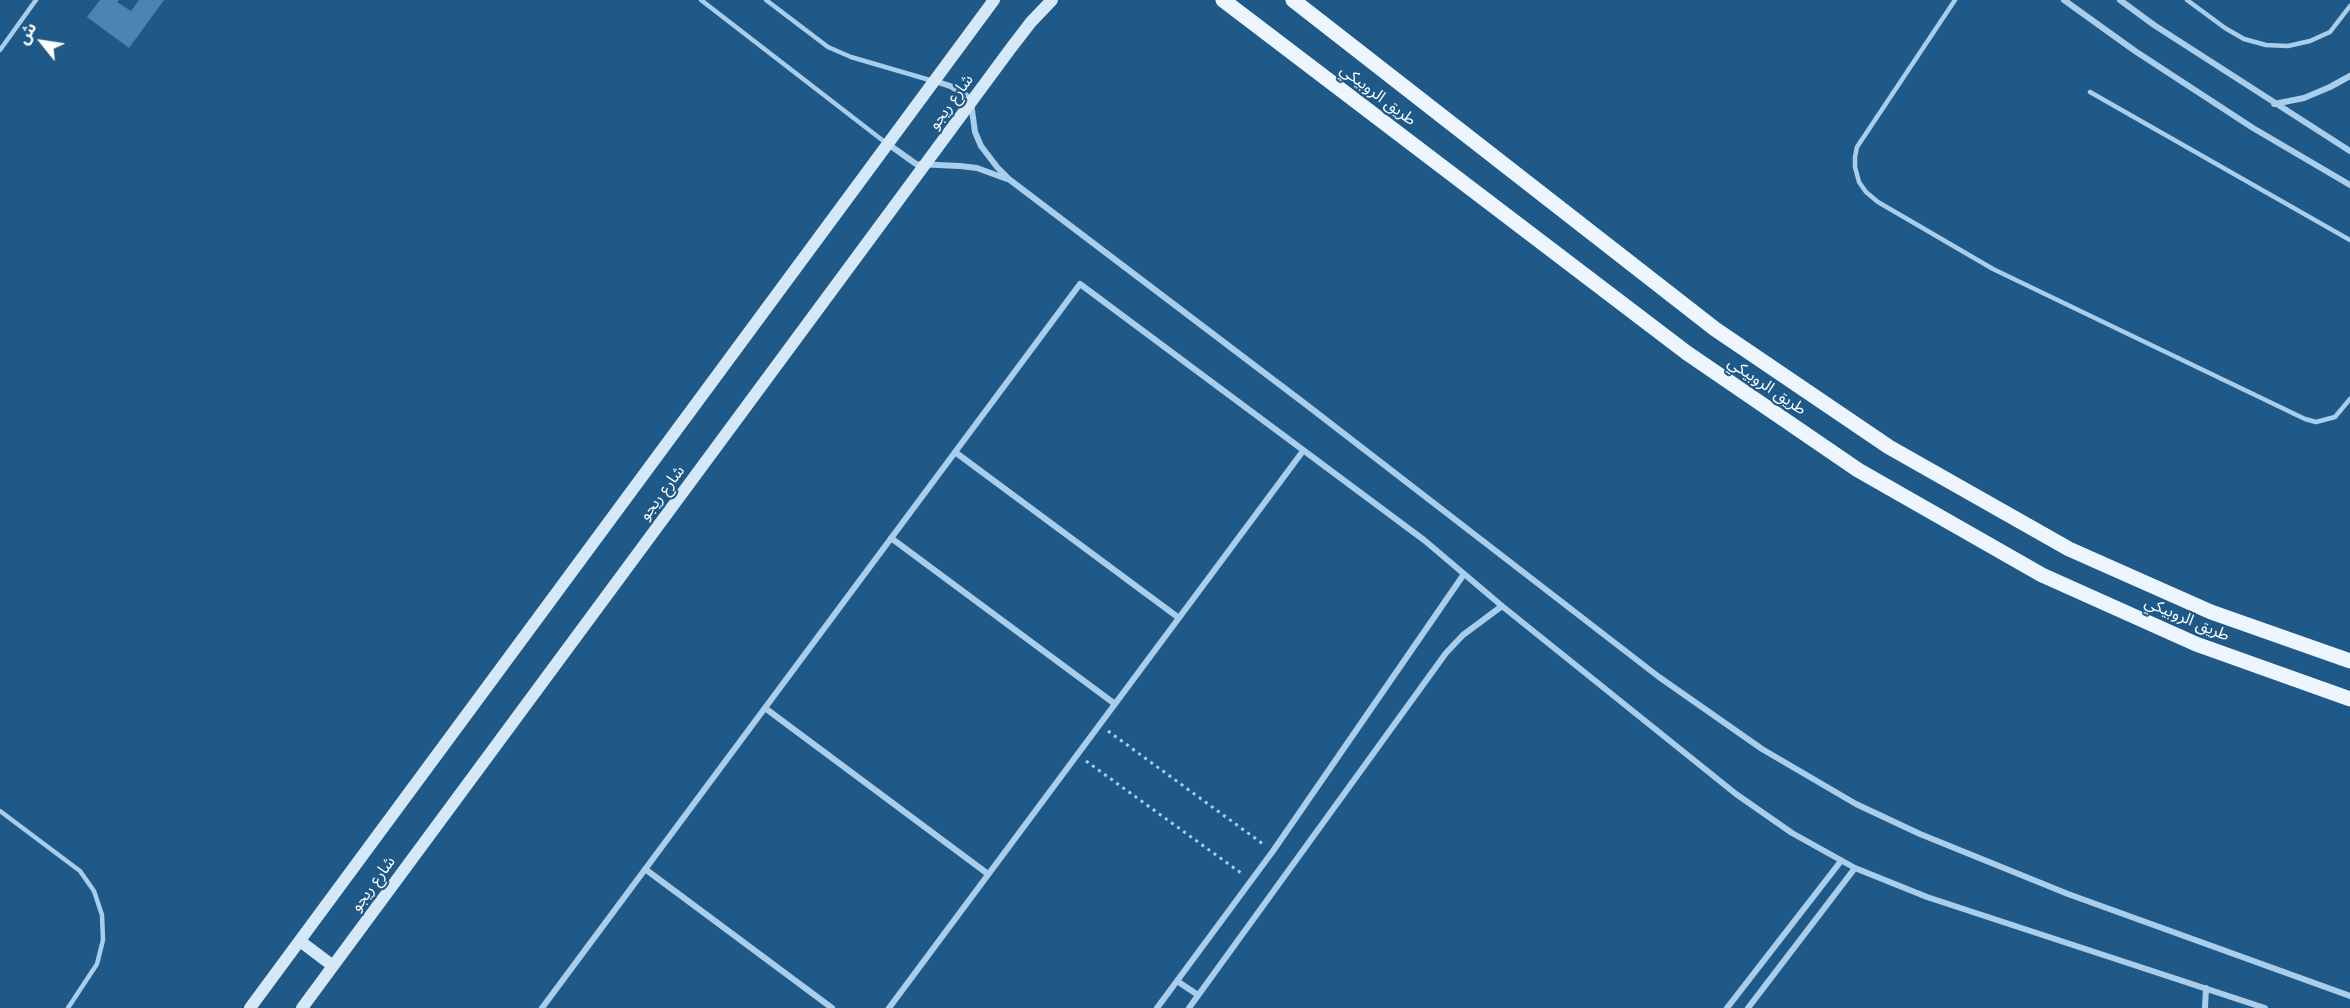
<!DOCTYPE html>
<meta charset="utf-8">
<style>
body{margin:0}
#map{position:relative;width:2350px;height:1008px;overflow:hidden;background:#1e5988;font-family:Quicksand,"Noto Sans Arabic",sans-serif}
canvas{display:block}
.north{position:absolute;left:12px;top:12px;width:60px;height:60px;-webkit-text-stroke:4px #1e5988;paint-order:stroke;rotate:300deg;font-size:16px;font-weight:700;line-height:24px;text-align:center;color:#fff}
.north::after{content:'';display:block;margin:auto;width:21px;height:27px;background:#fff;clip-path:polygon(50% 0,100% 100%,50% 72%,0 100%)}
</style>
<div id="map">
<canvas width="2350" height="1008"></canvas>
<div class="north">ش</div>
</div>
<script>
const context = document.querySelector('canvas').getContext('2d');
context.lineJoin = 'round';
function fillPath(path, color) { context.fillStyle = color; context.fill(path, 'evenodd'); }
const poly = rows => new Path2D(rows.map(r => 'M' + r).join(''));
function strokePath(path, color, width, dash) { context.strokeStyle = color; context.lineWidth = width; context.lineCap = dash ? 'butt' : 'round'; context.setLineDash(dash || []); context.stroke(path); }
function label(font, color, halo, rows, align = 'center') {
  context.font = font + ' Quicksand,"Noto Sans Arabic",sans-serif'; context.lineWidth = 4.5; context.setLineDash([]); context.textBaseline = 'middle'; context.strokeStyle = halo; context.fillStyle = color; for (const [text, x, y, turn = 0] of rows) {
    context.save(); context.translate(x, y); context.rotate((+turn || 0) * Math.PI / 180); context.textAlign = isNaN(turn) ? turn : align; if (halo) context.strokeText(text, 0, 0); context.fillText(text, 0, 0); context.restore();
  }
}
fillPath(poly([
 [100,0,119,0,117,2,131,11,139,0,164,0,129,48,87,17]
]), '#4b85b2');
strokePath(poly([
 [1108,731,1263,844],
 [1086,761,1241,873]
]), '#a9ceeb', 3, [3, 4.5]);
strokePath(poly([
 [701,0,886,143],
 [766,0,828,47,851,57,933,81],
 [1955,0,1857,147,1855,157,1855,167,1859,182,1866,192,1878,202,1993,269,2305,419,2316,422,2335,417,2350,399],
 [2187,0,2225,28,2244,39,2266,45,2288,46,2310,41,2330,32,2350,6],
 [0,50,36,0],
 [2090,92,2350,240],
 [0,811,80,871,94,891,102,915,103,940,97,964,68,1008]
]), '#a9ceeb', 4.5);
strokePath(poly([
 [2064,0,2135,51,2253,128,2350,185],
 [2120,0,2154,25,2350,151],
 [935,81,950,86,966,95,971,103,975,132,981,146,997,167,1010,180,1308,406,1659,677,1762,749,1856,804,1920,834,2068,894,2350,996],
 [2274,104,2304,98,2330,87,2350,76],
 [888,144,916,164,960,166,977,168,1007,179],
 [955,452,1179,618],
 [891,538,1115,704],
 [765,708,988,874],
 [645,869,832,1008],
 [1177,981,1198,995],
 [542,1008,1080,284,1424,540,1502,606,1736,794,1792,833,1855,868,1927,897,2265,1008],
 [889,1008,1303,451],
 [1157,1008,1273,851,1464,574],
 [1189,1008,1446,653,1463,635,1502,606],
 [1727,1008,1841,861],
 [1748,1008,1855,868],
 [2205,1008,2206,988]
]), '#a9ceeb', 6);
strokePath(poly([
 [300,941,333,966],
 [250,1008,994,0],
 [302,1008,1011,48,1031,22,1052,0]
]), '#d4e8f8', 12);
strokePath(poly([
 [1223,0,1687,353,1858,470,2042,575,2196,644,2350,699],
 [1293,0,1715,329,1889,447,2069,549,2211,612,2350,661]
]), '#edf6fe', 15);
label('16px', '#fff', '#1e5988', [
 ["طريق الروبيكي",1378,95,37],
 ["شارع ريجو",951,102,-54],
 ["طريق الروبيكي",1767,386,34],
 ["شارع ريجو",662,493,-53],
 ["طريق الروبيكي",2187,619,23],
 ["شارع ريجو",373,884,-54]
]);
</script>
